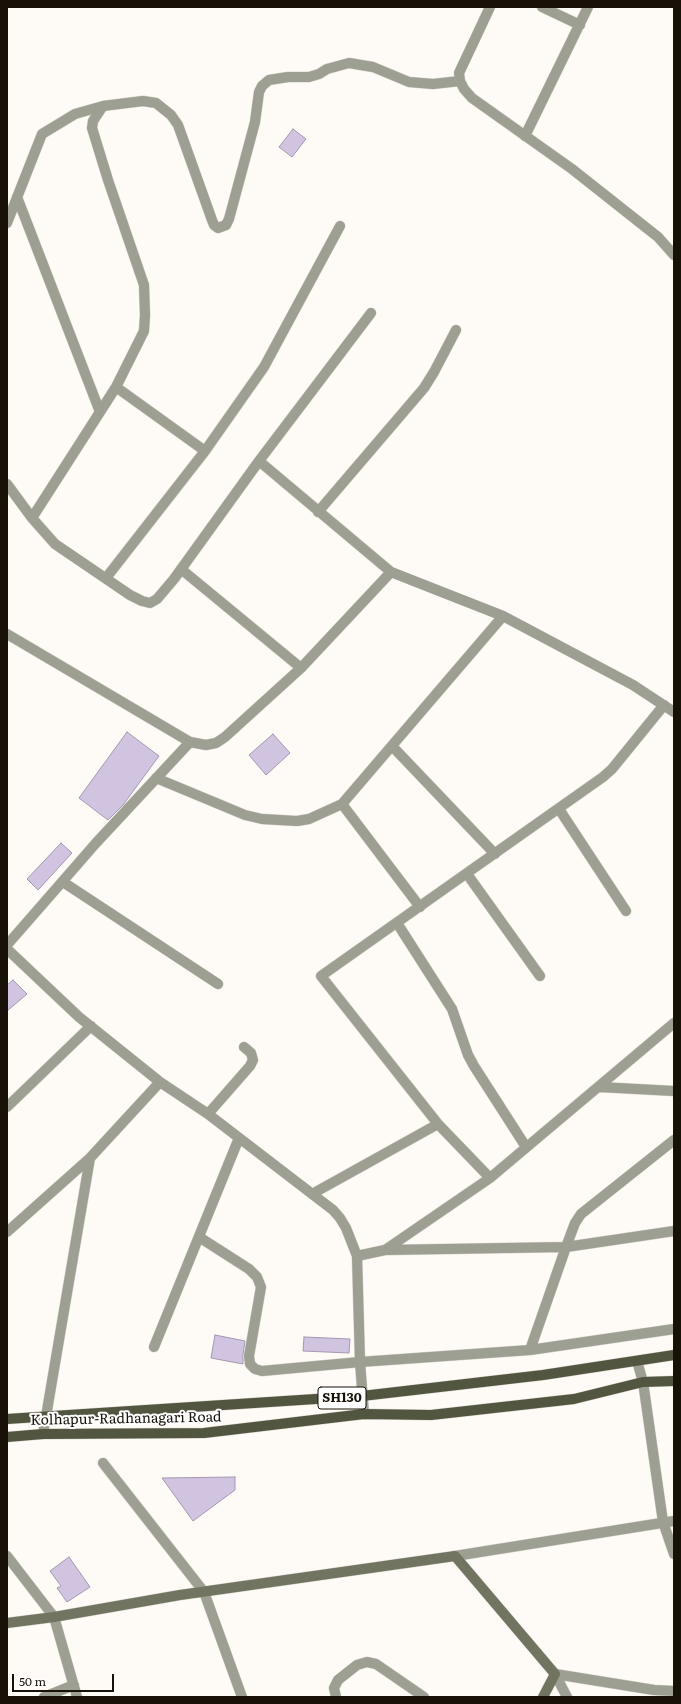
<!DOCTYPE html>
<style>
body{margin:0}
#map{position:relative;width:681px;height:1704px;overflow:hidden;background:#fefaf5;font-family:Literata,serif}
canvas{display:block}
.frame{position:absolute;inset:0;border:8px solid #181108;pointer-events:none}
.scale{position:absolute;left:12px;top:1674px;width:102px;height:18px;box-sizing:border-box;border:2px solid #181108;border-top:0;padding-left:5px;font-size:12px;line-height:14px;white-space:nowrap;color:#181108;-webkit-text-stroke:3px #fff;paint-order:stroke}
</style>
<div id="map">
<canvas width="681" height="1704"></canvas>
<div class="frame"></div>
<div class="scale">50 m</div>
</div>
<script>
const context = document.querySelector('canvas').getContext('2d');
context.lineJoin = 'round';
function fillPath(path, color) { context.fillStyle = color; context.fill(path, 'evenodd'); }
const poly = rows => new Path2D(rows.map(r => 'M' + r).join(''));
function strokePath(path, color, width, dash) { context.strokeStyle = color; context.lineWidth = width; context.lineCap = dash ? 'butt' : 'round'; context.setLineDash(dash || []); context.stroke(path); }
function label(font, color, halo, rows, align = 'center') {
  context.font = font + ' Literata,serif'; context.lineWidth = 4; context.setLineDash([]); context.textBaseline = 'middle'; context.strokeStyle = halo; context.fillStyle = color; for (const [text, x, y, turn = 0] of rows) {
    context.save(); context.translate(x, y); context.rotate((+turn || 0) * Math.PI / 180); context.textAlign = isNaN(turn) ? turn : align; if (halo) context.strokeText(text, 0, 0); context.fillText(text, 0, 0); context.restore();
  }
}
const building = poly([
 [293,129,306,139,292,157,279,147,293,129],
 [127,732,159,756,123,805,108,820,79,798,127,732],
 [273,734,290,753,266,775,249,755,273,734],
 [61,843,72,853,38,890,27,879,61,843],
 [13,980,27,994,7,1011,7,985,13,980],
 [215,1335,245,1341,243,1355,243,1364,211,1358,215,1335],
 [304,1337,350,1339,349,1353,303,1351,304,1337],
 [235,1477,235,1490,193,1521,162,1478,235,1477],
 [69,1557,90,1587,67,1602,57,1588,61,1586,50,1571,69,1557]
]);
fillPath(building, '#d1c4e0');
strokePath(building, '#a497b2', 1);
const street = poly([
 [490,7,459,73,460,81,464,89,472,98,572,169,658,237,674,255],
 [542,7,580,25],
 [525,136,588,7],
 [17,197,100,412],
 [7,223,42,134,75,114,103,106],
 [116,387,205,451],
 [259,461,391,572,503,616,633,685,674,712],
 [7,484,32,518,116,387,144,331,145,315,144,285,108,180,92,128,93,121,103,106,143,101,156,103,171,115,178,125,212,220,214,225,218,228,226,225,229,219,255,122,259,92,262,86,269,80,288,77,309,77,319,74,327,69,349,63,373,67,409,82,433,84,460,81],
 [318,512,424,388,434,372,456,330],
 [32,518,55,544,130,595,142,601,150,603,157,599,174,579,259,461,371,313],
 [181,569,301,668],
 [106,578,205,451,264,367,340,226],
 [7,634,190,742,206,745,216,743,225,737,301,668,391,572],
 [392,746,495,854],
 [156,778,245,815,262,819,297,821,309,819,342,804,503,616],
 [342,804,420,907],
 [559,809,626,911],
 [467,874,540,976],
 [63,882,218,984],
 [397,923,452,1009,468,1055,474,1066,526,1147],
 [7,945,96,843,190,742],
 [7,949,79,1017,160,1082,208,1114,333,1210,340,1218,346,1228,357,1256,360,1362,364,1414],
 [599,1087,674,1091],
 [7,1107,91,1026],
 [208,1114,250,1066,253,1060,251,1053,244,1047],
 [490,1178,438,1124,321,976,603,777,612,769,664,705],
 [312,1194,438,1124],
 [7,1232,90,1158,160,1082],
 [199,1237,249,1269,257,1277,261,1287,249,1356,250,1364,255,1369,262,1371,360,1362,530,1350,674,1329],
 [385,1250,566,1247,674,1231],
 [357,1256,385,1250,490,1178,674,1023],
 [154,1347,239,1138],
 [530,1350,566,1247,575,1223,581,1214,674,1140],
 [637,1361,643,1382,663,1522,674,1554],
 [43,1434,90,1158],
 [103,1463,204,1592,242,1697],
 [7,1556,54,1617,77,1697],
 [455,1556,674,1521],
 [555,1674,654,1690,674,1691],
 [555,1674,567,1697],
 [44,1697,74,1685],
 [336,1697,334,1688,338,1680,357,1665,367,1662,376,1664,424,1697]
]);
const secondary = poly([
 [7,1623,54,1617,180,1595,455,1556,555,1674,543,1697]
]);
const primary = poly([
 [7,1419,362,1396,543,1375,674,1355],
 [7,1437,43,1434,204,1433,364,1414,431,1415,574,1399,643,1382,674,1381]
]);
strokePath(street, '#d9d5cf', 11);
strokePath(secondary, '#d9d5cf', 11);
strokePath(primary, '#d9d5cf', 11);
strokePath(street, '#9d9f92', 10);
strokePath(secondary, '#717461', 10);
strokePath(primary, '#52553f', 10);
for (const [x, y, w] of [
 [342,1398,48]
]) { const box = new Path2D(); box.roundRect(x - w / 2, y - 11, w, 22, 3); context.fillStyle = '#fff'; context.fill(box); strokePath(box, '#181108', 1); }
label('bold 13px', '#181108', null, [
 ["SH130",342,1398]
]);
label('14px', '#181108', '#fff', [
 ["Kolhapur-Radhanagari Road",126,1419,-1]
]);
</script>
